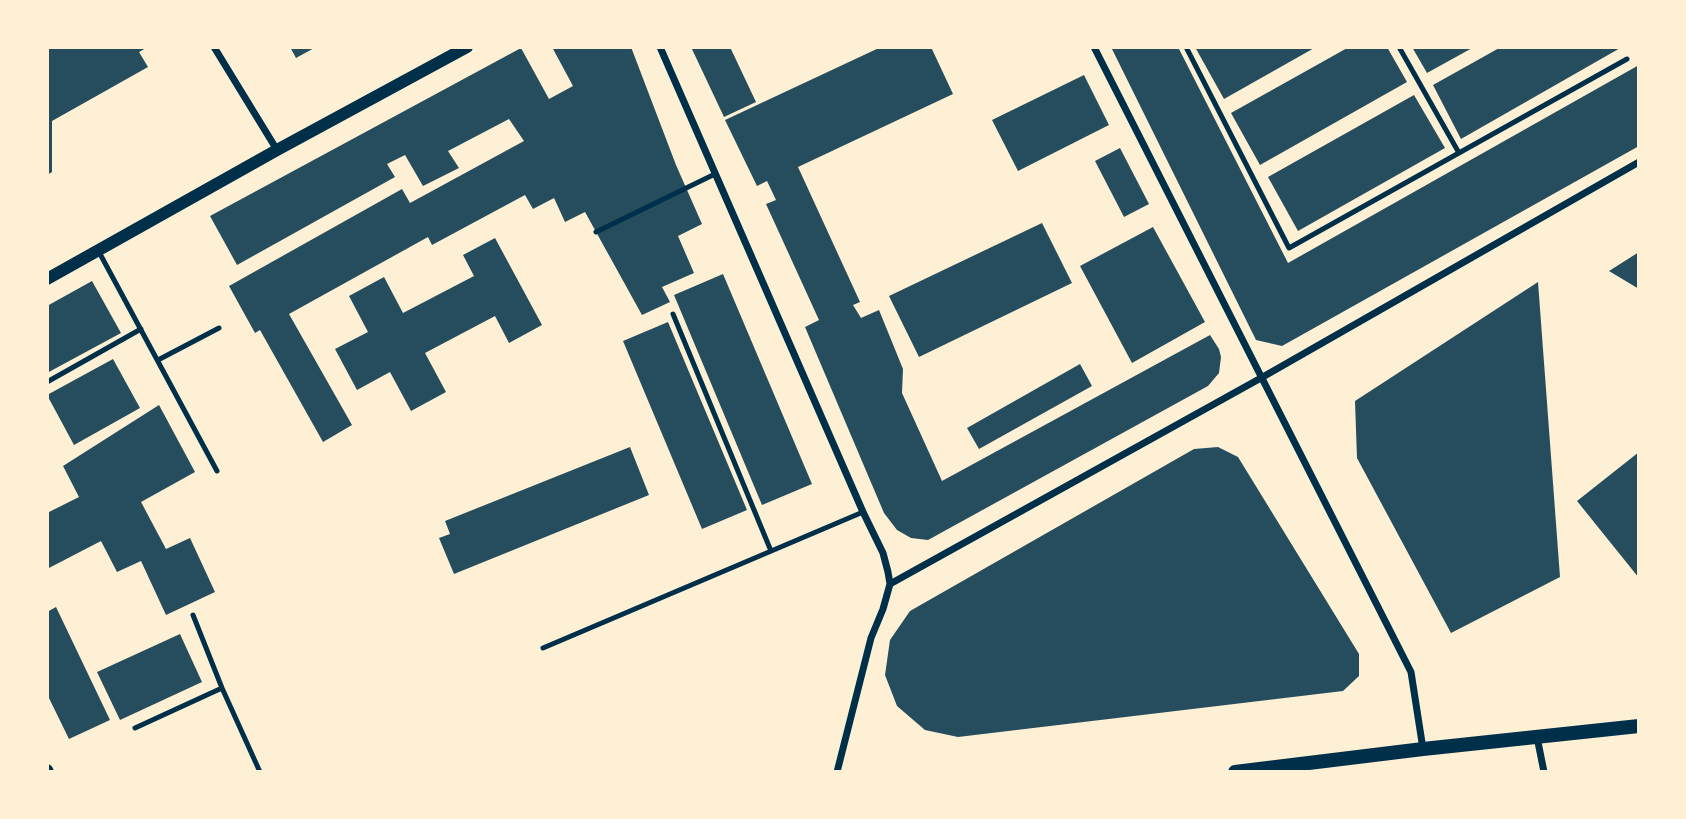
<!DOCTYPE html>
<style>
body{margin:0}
#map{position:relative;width:1686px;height:819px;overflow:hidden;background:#fdf0d5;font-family:Lato,sans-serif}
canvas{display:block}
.frame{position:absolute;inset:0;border:49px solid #fdf0d5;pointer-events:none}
</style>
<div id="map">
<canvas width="1686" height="819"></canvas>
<div class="frame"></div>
</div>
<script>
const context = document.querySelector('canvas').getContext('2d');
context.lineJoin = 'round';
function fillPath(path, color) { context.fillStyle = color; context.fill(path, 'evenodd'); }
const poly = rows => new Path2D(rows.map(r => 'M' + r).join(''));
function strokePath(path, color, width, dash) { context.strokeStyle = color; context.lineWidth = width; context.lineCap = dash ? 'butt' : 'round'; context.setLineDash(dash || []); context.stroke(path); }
fillPath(poly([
 [47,47,148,47,139,52,148,67,52,121,52,172,47,175],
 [290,47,316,47,296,58],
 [552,47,631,47,676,165,702,224,678,236,694,273,662,287,670,302,642,315,585,212,565,222,554,198,533,209,525,195,432,245,428,237,289,314,352,425,323,442,260,330,255,333,229,286,402,189,410,203,524,141,509,119,448,151,459,168,423,186,405,155,387,164,395,177,237,265,210,216,521,48,549,99,573,86],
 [691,47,730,47,756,102,724,117],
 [881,47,931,47,953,94,798,167,860,302,853,305,861,318,879,310,903,369,902,393,942,481,1210,335,1219,349,1221,357,1219,373,1208,386,928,540,911,538,897,530,884,513,805,327,819,320,766,204,776,200,767,181,757,186,725,120],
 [1111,47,1178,47,1288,263,1639,65,1639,146,1282,346,1256,340],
 [1195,47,1316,47,1224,99],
 [1349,47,1387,47,1407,82,1260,165,1231,113],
 [1412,47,1474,47,1427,73],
 [1501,47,1622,47,1461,139,1433,85],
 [1084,75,1109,125,1018,171,992,120],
 [1414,95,1445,148,1298,231,1268,177],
 [1120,148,1149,204,1124,217,1095,161],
 [1042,223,1072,283,919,357,889,296],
 [1153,227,1205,322,1132,363,1080,266],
 [495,238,542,325,509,343,495,316,425,353,446,392,411,411,390,372,357,390,335,349,368,332,349,296,384,277,403,313,474,276,463,255],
 [1639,252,1639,289,1609,271],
 [723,274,812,484,762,505,674,295],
 [92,281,121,333,47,373,47,306],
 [1538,282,1560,577,1451,633,1357,458,1355,401],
 [668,322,747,510,702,529,623,341],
 [113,359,140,408,74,445,47,395],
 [1080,364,1092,386,979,449,967,428],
 [159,405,195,472,141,502,166,549,190,538,215,592,166,615,141,561,117,572,101,541,47,569,47,513,79,497,63,466],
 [630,447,649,495,454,574,439,538,450,534,445,521],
 [1218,447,1238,457,1359,654,1359,676,1343,691,958,737,925,730,897,706,885,675,890,640,910,611,1194,449],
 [1639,452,1639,578,1577,501],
 [56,607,110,720,69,739,47,694,47,612],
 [180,634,202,682,120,720,97,672]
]), '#264d5e');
strokePath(poly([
 [1186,47,1289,248,1627,59],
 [1399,47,1459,153],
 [596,232,715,174],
 [99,252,217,471],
 [673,314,771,551],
 [158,360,219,328],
 [47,382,141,329],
 [193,615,222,688,260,772],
 [543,648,863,512],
 [135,728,222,688]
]), '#003049', 5);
strokePath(poly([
 [214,47,277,150],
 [660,47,863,512,883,553,888,572,890,584,883,609,871,638,837,772],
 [1094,47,1411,672,1423,749],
 [890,584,1261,378,1639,162],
 [1537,737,1544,772]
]), '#003049', 7);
strokePath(poly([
 [47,279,277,150,467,47],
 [47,770,48,772]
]), '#003049', 12);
strokePath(poly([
 [1235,772,1423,749,1639,726]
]), '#003049', 14);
</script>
